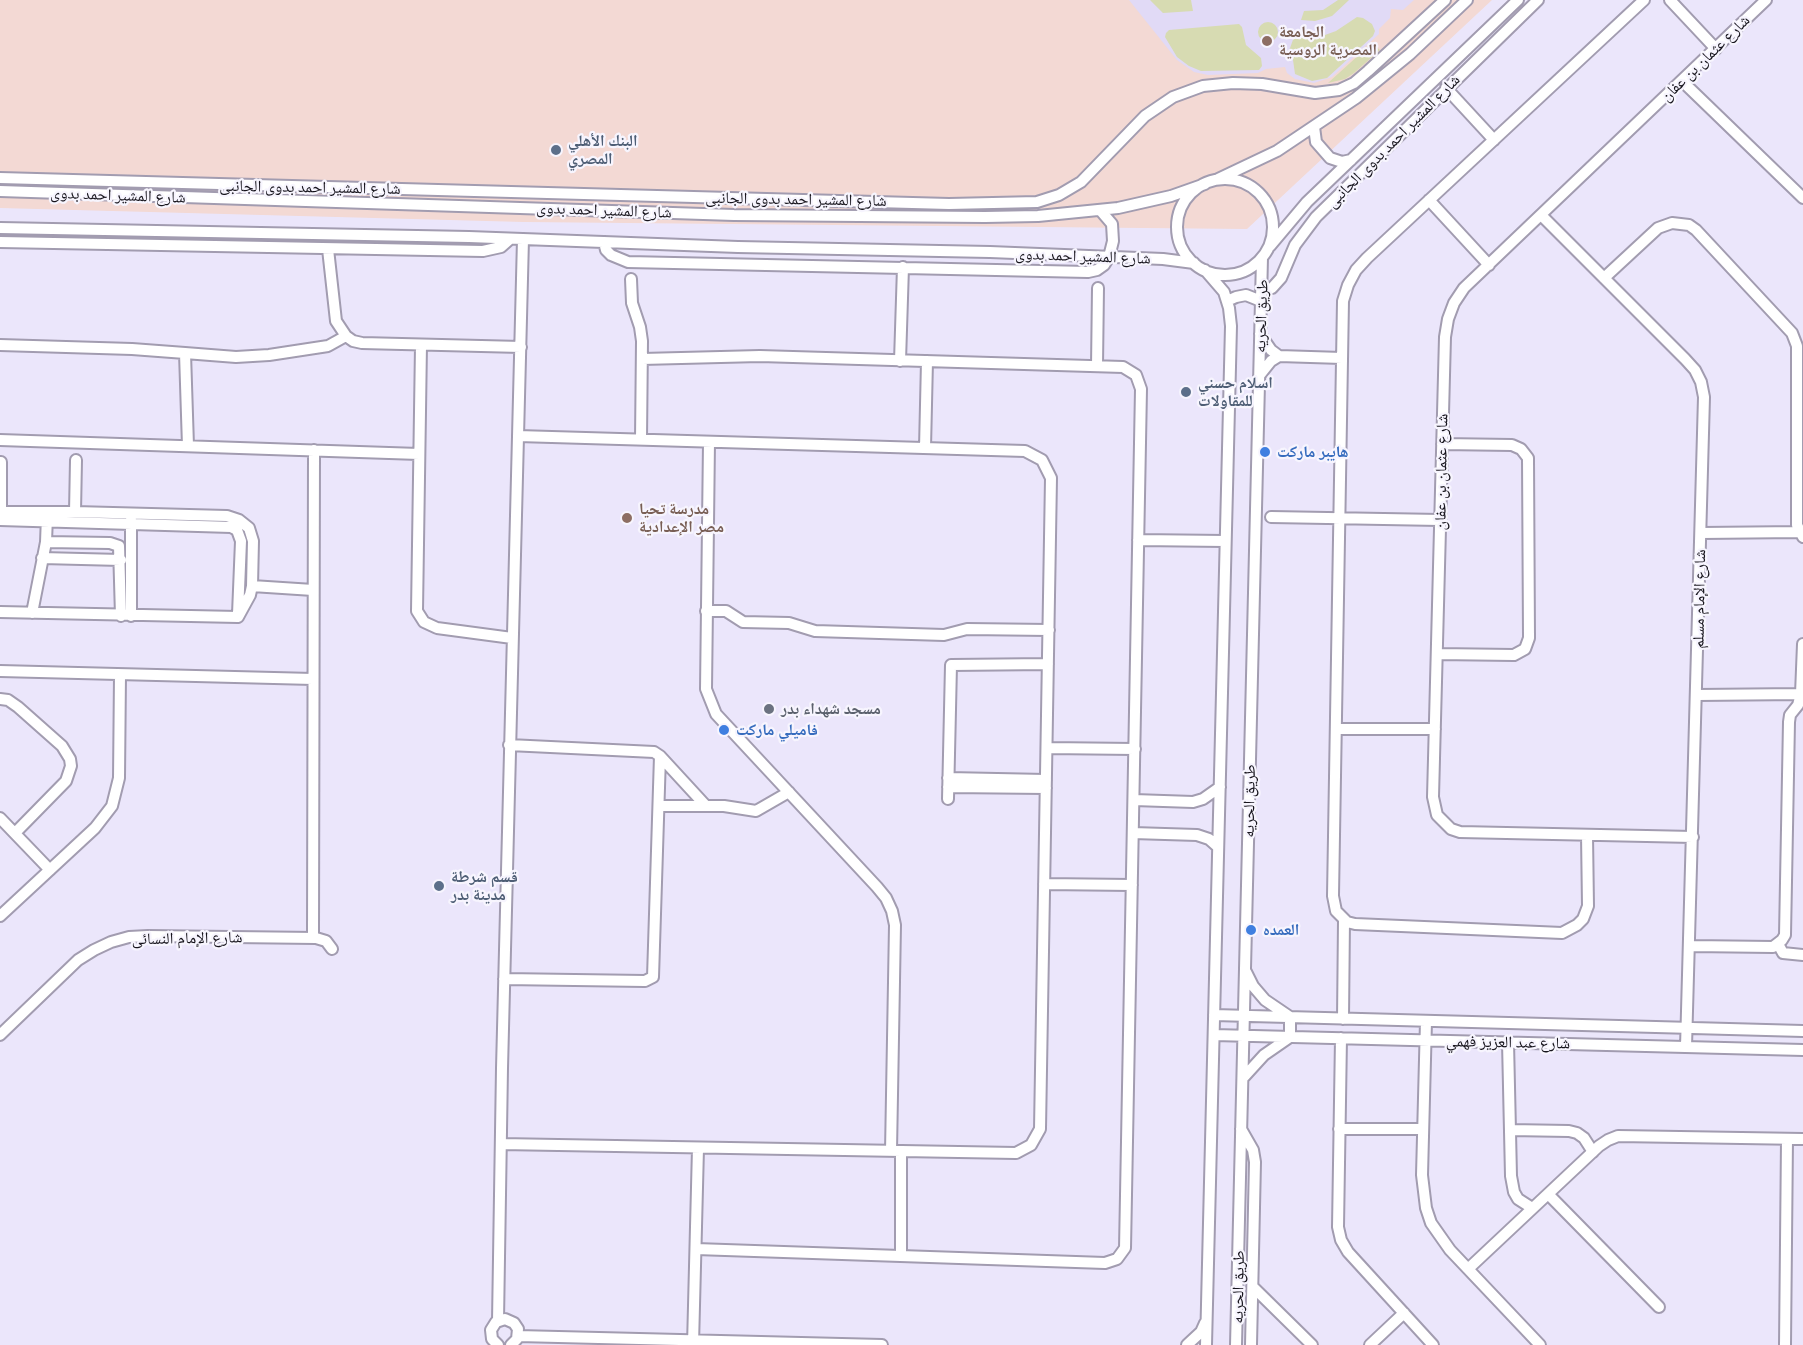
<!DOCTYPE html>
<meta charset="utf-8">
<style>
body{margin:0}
canvas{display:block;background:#ebe6fb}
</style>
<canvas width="1803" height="1345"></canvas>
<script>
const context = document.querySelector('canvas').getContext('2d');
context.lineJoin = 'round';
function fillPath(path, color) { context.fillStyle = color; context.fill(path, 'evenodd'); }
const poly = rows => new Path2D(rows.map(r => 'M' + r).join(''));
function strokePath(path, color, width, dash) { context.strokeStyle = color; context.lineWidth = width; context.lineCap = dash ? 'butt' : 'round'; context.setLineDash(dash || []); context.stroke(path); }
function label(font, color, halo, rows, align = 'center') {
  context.font = font + ' Ubuntu,"Noto Naskh Arabic",sans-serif'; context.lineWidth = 4.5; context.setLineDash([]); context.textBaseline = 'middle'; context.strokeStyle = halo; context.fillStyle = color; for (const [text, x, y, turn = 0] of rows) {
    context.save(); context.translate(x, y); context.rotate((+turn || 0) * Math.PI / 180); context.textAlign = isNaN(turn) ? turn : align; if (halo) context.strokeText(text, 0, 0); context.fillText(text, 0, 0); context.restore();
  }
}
fillPath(poly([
 [0,0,1492,0,1247,229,524,222,0,208]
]), '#f3d9d4');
fillPath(poly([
 [1129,0,1414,0,1403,10,1391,9,1390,18,1379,29,1379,34,1332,77,1314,83,1295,79,1287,73,1285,67,1266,69,1258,73,1208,75,1194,72,1177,60]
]), '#e1daf6');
fillPath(poly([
 [1150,0,1191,0,1193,11,1163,13],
 [1338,0,1349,0,1332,16,1315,21,1301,20,1304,11,1323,10],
 [1357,17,1363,18,1372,24,1375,31,1373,36,1327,78,1312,81,1295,74,1293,60,1289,51,1295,34,1314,36,1325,35,1336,31],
 '1258 32a10 10 0 1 1 20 0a10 10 0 1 1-20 0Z',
 [1239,24,1242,27,1246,45,1261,58,1262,66,1259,70,1201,71,1189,66,1177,57,1165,37,1166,33,1169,30],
 [1372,43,1380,50,1354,73,1345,79,1328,83]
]), '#d7dbb2');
const minor = poly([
 [1670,0,1716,49],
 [1682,81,1803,198],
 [1446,88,1494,140],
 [1314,127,1316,142,1330,158,1342,162,1351,160],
 [0,178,949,204,1037,202,1059,195,1081,182,1145,116,1173,97,1203,86,1233,83,1262,84,1315,93,1339,90,1354,83,1368,71,1445,0],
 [1218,179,1277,151,1356,98,1410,54,1467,0],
 '1177 227a48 48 0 1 1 96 0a48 48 0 1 1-96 0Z',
 [0,191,734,215,985,217,1038,216,1118,208,1171,196,1205,184],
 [1429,200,1489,265],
 [1541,215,1685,359,1695,370,1701,382,1704,397,1686,1047],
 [0,228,469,237,738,247,990,252,1163,259,1194,263],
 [0,242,483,251,501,247,510,239],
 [604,242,606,250,611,255,628,262,1088,272,1097,270,1104,265,1109,257,1113,241,1112,224,1100,210],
 [1270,246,1307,202,1518,0],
 [328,249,336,321,346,336,353,341,362,343,521,347],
 [1205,270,1224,292,1229,308,1231,326,1206,1345],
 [1604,278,1658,228,1672,223,1689,225,1696,230,1792,333,1797,346,1797,525,1803,537],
 [631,279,632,303,640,327,642,341,641,439],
 [1262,290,1272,288,1281,278,1295,245,1316,217,1538,0],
 [1227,301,1236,297,1246,295,1261,301],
 [1260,334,1271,350,1279,356],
 [0,345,132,349,185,353,188,446],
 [421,345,417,611,424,622,437,628,512,638],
 [185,353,236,357,269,355,328,346,346,336],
 [642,359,760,356,1123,367,1136,375,1141,389,1125,1248,1117,1259,1105,1263,696,1249],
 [900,361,903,267],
 [1097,366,1098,288],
 [1259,376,1271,361,1279,356,1342,358],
 [0,440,419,454],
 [709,442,706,689,716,714,877,887,886,898,892,911,895,925,891,1151],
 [925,448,927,361],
 [1,462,1,512],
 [0,512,75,512,227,516,239,520,249,528,253,541,252,586,250,595,238,617],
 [75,512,76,460],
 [1271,517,1440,520],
 [0,520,231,527,237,530,241,541,238,614],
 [131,520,131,616],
 [1701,533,1800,532],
 [1138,540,1225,541],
 [46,542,110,543,119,546,121,616],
 [42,558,121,560],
 [252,586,313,590],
 [706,611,726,611,743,622,789,623,815,631,944,635,967,629,1049,630],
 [0,612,238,617],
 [32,613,46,542,47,516],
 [1437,654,1514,655,1525,649,1529,638,1528,458,1521,449,1512,445,1442,444],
 [0,671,313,679],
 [1697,695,1801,694],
 [0,699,8,700,18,707,62,746,70,759,71,766,66,781,15,833],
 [1336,729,1435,729],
 [509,745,654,752,660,756,706,806],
 [1047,748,1135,749],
 [948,778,1046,780],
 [948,787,1046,788],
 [948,799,951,665,1048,664],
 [1134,800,1193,802,1203,799,1220,787],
 [659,806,724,806,756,811,789,792],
 [0,818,50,870],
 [1133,833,1197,835,1209,839,1218,847],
 [1587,835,1588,906,1583,919,1577,925,1562,933,1355,924,1347,922,1336,911,1333,896,1343,301,1348,285,1356,270,1367,258,1644,0],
 [1693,837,1460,832,1451,829,1437,815,1433,797,1445,337,1448,319,1454,303,1464,288,1766,0],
 [1044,884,1132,885],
 [0,916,95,828,112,806,119,778,120,675],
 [313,938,314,450],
 [1778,944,1783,953,1803,955],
 [1691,946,1773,947,1782,940,1785,935,1789,722,1790,715,1798,705,1801,694,1803,644],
 [504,979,645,981,653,977,660,756],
 [1214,1015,1803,1031],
 [1343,1019,1344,920],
 [1426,1021,1422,1175,1426,1208,1431,1223,1450,1250,1540,1345],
 [0,1035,78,960,94,950,111,942,129,937,148,936,316,938,326,941,332,949],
 [1214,1035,1803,1050],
 [1341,1038,1338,1227,1341,1240,1348,1252,1433,1345],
 [1508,1042,1511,1176,1514,1192,1518,1199,1532,1208],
 [1243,1078,1264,1055,1290,1037,1290,1017,1265,1000,1253,986,1246,972],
 [1241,1129,1253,1150,1255,1162,1251,1345],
 [1339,1129,1423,1129],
 [1510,1130,1569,1131,1577,1133,1584,1138,1593,1152],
 [501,1144,1016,1153,1031,1145,1040,1129,1051,478,1042,460,1025,451,518,436],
 [901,1151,901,1256],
 [1548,1194,1659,1307],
 [1468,1269,1599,1146,1608,1140,1618,1136,1803,1139],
 [1253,1287,1312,1345],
 [498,1321,502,1068,523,239],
 [518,1336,882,1345],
 [498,1345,492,1339,491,1330,496,1322,505,1319,514,1323,518,1329,517,1339,511,1345],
 [693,1345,698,1148],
 [1187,1345,1201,1332,1205,1323],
 [1236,1345,1262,258],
 [1370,1345,1404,1313],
 [1785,1345,1787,1139]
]);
strokePath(minor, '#a29cb0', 14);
strokePath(minor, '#fff', 10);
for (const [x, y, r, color] of [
 [1267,41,6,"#8d6e63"],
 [556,150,6,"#5c6f8a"],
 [1186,392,6,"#5c6f8a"],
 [1265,452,6,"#3f7fe0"],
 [627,518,6,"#8d6e63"],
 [769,709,6,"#6b7280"],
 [724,730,6,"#3f7fe0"],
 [439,886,6,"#5c6f8a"],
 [1251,930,6,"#3f7fe0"]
]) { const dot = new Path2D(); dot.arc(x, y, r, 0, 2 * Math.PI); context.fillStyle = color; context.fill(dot); strokePath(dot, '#f7f5fe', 2); }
label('bold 16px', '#785e54', '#f7f5fe', [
 ["الجامعة",1279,32],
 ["المصرية الروسية",1279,50],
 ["مدرسة تحيا",639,509],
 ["مصر الإعدادية",639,527]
], 'left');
label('16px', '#16141c', '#f7f5fe', [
 ["شارع عثمان بن عفان",1705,58,-44],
 ["شارع المشير احمد بدوى الجانبى",1393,141,-45],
 ["شارع المشير احمد بدوى الجانبى",310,187,1],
 ["شارع المشير احمد بدوى",118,195,2],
 ["شارع المشير احمد بدوى الجانبى",796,199,1],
 ["شارع المشير احمد بدوى",604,210,2],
 ["شارع المشير احمد بدوى",1083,256,2],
 ["طريق الحريه",1261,316,-88],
 ["شارع عثمان بن عفان",1441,472,-89],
 ["شارع الإمام مسلم",1699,599,-89],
 ["طريق الحريه",1249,801,-89],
 ["شارع الإمام النسائى",187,938,-1],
 ["شارع عبد العزيز فهمي",1508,1042,1],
 ["طريق الحريه",1238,1287,-89]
]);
label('bold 16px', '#4e5e75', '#f7f5fe', [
 ["البنك الأهلي",568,141],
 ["المصري",568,159],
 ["اسلام حسني",1198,383],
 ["للمقاولات",1198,401],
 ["قسم شرطة",451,877],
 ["مدينة بدر",451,895]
], 'left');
label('bold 16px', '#366cbe', '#f7f5fe', [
 ["هايبر ماركت",1277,452],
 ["فاميلي ماركت",736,730],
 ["العمده",1263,930]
], 'left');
label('bold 16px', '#5b616d', '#f7f5fe', [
 ["مسجد شهداء بدر",781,709]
], 'left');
</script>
